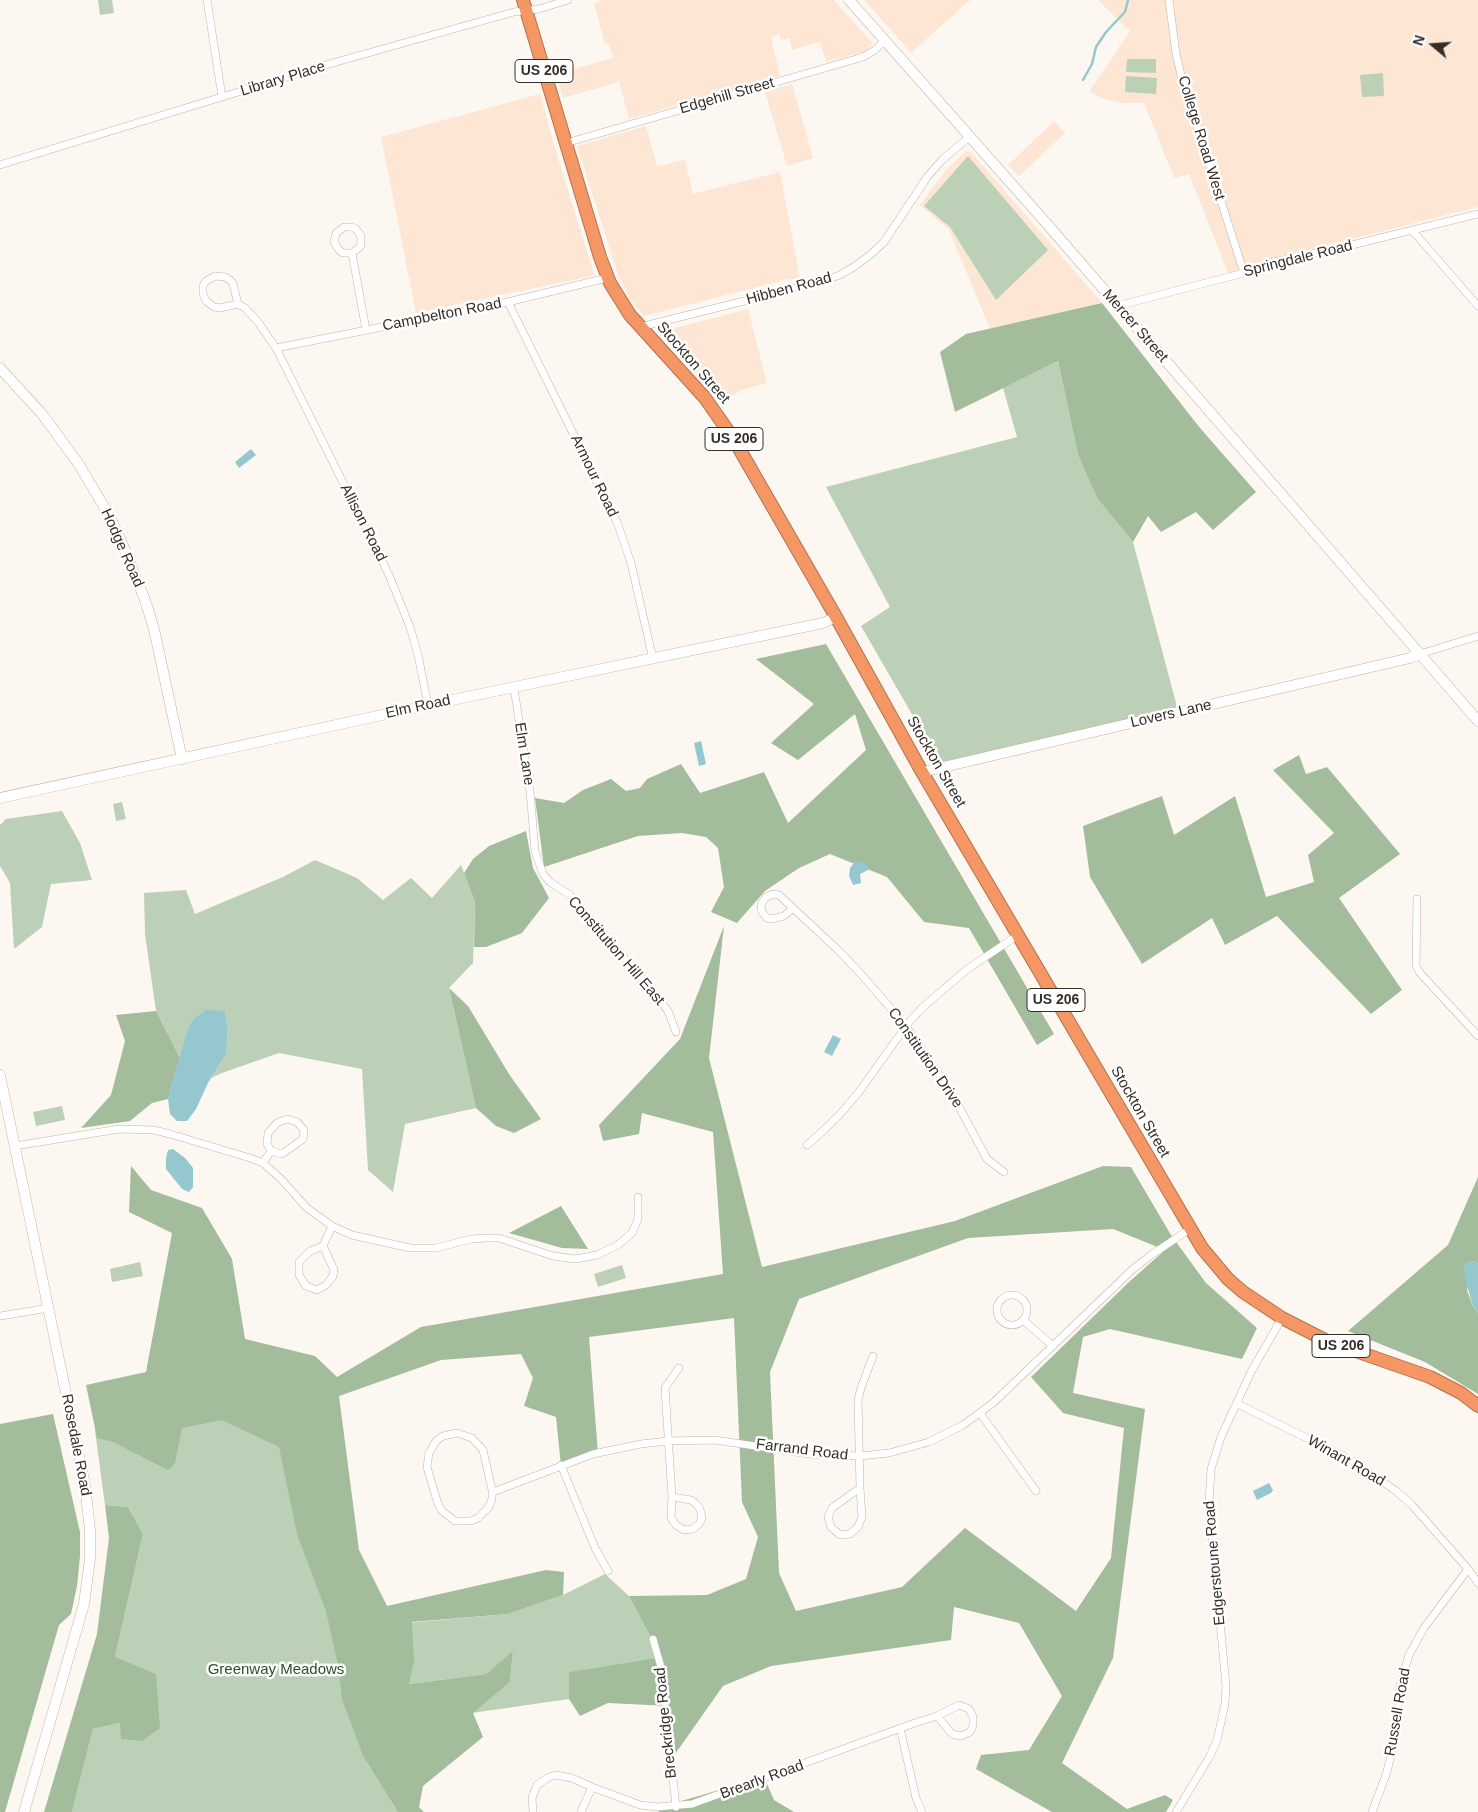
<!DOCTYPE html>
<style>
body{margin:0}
#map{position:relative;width:1478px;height:1812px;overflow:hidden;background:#fdf7f1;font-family:Helvetica,sans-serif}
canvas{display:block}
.north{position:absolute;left:1408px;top:20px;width:50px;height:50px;-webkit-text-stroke:4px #fff;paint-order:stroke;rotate:288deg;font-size:14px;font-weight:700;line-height:20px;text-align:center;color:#352e29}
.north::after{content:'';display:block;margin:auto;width:18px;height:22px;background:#352e29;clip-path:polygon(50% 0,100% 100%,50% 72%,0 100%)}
</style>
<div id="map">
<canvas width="1478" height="1812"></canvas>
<div class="north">N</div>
</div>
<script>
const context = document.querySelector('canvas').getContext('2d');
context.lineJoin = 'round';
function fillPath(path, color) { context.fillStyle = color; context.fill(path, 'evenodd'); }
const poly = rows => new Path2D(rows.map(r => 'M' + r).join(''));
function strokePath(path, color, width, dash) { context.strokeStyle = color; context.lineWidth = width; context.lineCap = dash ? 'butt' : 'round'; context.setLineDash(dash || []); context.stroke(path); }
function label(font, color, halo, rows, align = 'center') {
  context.font = font + ' Helvetica,sans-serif'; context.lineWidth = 5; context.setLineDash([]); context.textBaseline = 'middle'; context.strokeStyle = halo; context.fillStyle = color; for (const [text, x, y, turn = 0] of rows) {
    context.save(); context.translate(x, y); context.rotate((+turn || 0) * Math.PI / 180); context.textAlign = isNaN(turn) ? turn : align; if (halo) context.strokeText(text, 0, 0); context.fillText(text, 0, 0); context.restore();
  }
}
fillPath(poly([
 [603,0,834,0,873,44,864,52,826,62,820,42,792,50,789,38,781,40,779,34,772,36,773,42,772,43,780,76,629,119,619,82,563,98,556,74,613,58,609,43,605,44,594,3],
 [864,0,970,0,911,53],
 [1098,0,1478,0,1478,207,1272,259,1244,273,1229,276,1189,174,1174,178,1144,103,1123,103,1104,99,1089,92,1130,31],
 [792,84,813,158,787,166,765,92],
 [540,94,554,145,594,274,591,276,416,313,381,137],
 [1054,121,1065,133,1019,176,1008,165],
 [646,126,657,166,685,160,693,194,780,172,800,279,789,279,644,316,631,301,618,275,577,146],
 [966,151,971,152,1102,303,990,329,949,230,920,205,946,170],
 [748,309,767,383,741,390,722,403,659,332]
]), '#fde7d4');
fillPath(poly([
 [98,0,112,0,114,13,100,15],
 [1127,59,1156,59,1156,73,1126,72],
 [1383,73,1384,96,1362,97,1360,75],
 [1126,76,1157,78,1156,94,1125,92],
 [968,156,1048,250,996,300,950,227,924,206],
 [1058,361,1078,455,1097,498,1133,542,1179,714,943,768,861,626,890,607,826,487,1017,437,1003,388],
 [122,802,126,819,116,821,113,804],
 [62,811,80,843,92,880,51,884,42,927,14,949,10,883,0,866,0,825,6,819],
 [315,860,357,878,383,900,411,878,432,898,461,865,475,902,473,963,449,988,476,1108,405,1124,393,1192,368,1170,362,1069,279,1053,222,1073,211,1078,226,1054,228,1028,225,1011,188,1028,180,1058,156,1011,145,934,144,893,186,890,195,914,283,877],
 [62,1106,65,1120,36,1126,33,1112],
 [140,1262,143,1276,112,1282,110,1269],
 [622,1265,626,1278,598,1287,594,1274],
 [289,1388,305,1514,396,1624,508,1614,563,1595,605,1574,629,1596,661,1657,570,1672,569,1699,472,1713,510,1682,513,1652,486,1674,409,1684,364,1758,398,1812,72,1812,93,1729,120,1723,115,1657,143,1534,128,1507,105,1505,95,1431]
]), '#bcd0b7');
fillPath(poly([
 [1102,303,1200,428,1256,492,1213,530,1196,512,1161,532,1148,516,1133,542,1097,498,1078,455,1058,361,955,412,940,352,966,334],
 [826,644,1054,1034,1037,1045,969,928,924,922,887,877,830,854,799,868,765,891,737,923,711,912,724,887,718,848,706,837,682,833,638,836,544,867,535,798,564,803,583,790,611,779,626,791,640,788,647,779,681,764,700,793,764,772,788,823,866,750,855,714,798,760,771,743,814,704,756,659],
 [1299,755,1306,774,1327,767,1400,854,1339,898,1402,990,1371,1014,1277,916,1225,945,1212,918,1142,964,1090,877,1083,826,1162,796,1174,835,1235,796,1266,897,1314,882,1308,855,1334,833,1273,770],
 [526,831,533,868,549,898,522,933,486,947,474,947,475,902,464,873,473,859,489,846],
 [724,926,709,1058,762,1267,955,1221,1103,1166,1131,1167,1171,1235,1206,1283,1257,1328,1242,1359,1110,1329,1083,1337,1073,1393,1145,1409,1113,1658,1062,1763,1127,1809,1165,1795,1173,1800,1166,1812,1052,1812,976,1769,981,1755,1029,1750,1062,1696,1019,1623,954,1607,951,1640,771,1666,723,1686,673,1757,669,1706,608,1703,580,1716,569,1699,569,1672,661,1657,629,1596,707,1595,746,1579,758,1537,742,1502,734,1318,589,1337,598,1454,561,1466,556,1417,524,1406,533,1378,521,1354,441,1360,339,1396,359,1550,387,1606,546,1570,564,1572,563,1595,508,1614,412,1622,414,1661,409,1684,486,1674,513,1651,510,1682,473,1713,483,1737,423,1786,419,1807,424,1812,398,1812,364,1758,342,1699,338,1665,326,1611,297,1534,279,1447,222,1420,182,1428,175,1463,168,1470,113,1442,97,1438,86,1385,146,1372,172,1233,129,1212,131,1166,151,1190,202,1208,232,1259,245,1339,315,1356,337,1377,421,1327,723,1274,713,1132,642,1113,639,1134,603,1141,599,1125,680,1039],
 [1113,1229,1165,1250,1129,1282,1031,1377,1063,1413,1124,1428,1111,1558,1076,1611,965,1528,902,1587,796,1611,779,1573,770,1372,799,1299,968,1238],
 [449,988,468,1006,509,1074,541,1119,514,1133,496,1126,476,1108],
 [156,1011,180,1058,168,1099,152,1103,130,1121,81,1128,111,1095,125,1041,116,1015],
 [1478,1177,1478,1264,1473,1261,1467,1290,1473,1307,1478,1313,1478,1394,1425,1362,1348,1331,1448,1245],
 [561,1206,588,1249,562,1248,509,1233],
 [53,1414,80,1532,80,1556,77,1586,71,1614,59,1625,5,1812,0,1812,0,1424],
 [105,1505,128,1507,143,1534,115,1657,156,1674,160,1728,142,1741,121,1739,120,1723,93,1729,72,1812,44,1812,97,1634,109,1538],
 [764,1777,774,1800,794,1812,658,1812,664,1806]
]), '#a2bc9c');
fillPath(poly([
 [251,449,256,455,239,468,235,462],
 [701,741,706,764,699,766,694,743],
 [860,861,868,866,868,870,860,874,861,883,853,885,849,876,850,868,854,863],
 [206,1010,225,1011,228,1028,226,1054,208,1083,196,1109,187,1121,177,1121,170,1114,168,1099,188,1028,195,1018],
 [833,1035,841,1039,832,1056,824,1052],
 [173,1149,185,1158,193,1168,193,1187,189,1192,182,1189,166,1169,166,1158,168,1150],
 [1468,1261,1473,1261,1478,1264,1478,1313,1473,1307,1463,1270,1464,1265],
 [1269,1483,1273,1490,1271,1493,1257,1500,1253,1491]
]), '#95c7ce');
strokePath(poly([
 [1083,80,1092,64,1096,47,1106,32,1125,12,1128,0]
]), '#95c7ce', 2.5);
const street = poly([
 [207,0,222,97],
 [1169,0,1176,54,1182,79,1244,273],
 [566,143,863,57,875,50,884,41],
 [0,165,336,62,514,12,539,9,568,0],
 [1412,230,1478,306],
 [352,253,343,253,339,250,334,242,336,233,344,227,352,227,356,229,361,236,361,245,359,248,352,253,366,330],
 [215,276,225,277,230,280,233,284,238,304,220,308,214,307,206,301,203,294,203,286,206,281,215,276],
 [508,302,617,522,631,563,653,659],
 [238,304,245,308,258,322,276,348,389,575,410,627,418,655,428,705],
 [1117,306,1244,273,1270,263,1348,246,1478,214],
 [640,327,820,282,840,275,855,266,870,255,884,242,928,176,942,160,969,137],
 [276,348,508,302,607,278],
 [1420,654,1478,636],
 [514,688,530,791,535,851,543,874,550,882,570,895,649,986,668,1011,676,1032],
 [1417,899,1416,966,1420,973,1478,1036],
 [793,908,784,916,772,919,767,918,762,912,761,904,766,897,773,894,779,895,838,950,860,973,906,1026,951,1092,987,1159,1004,1172],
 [807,1145,823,1131,842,1112,859,1092,909,1022,922,1008,966,970,1018,935],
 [15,1146,119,1129,154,1130,170,1134,250,1158,263,1163,281,1179,307,1208,332,1226,352,1235,410,1248,436,1248,471,1239,486,1238,499,1238,553,1256,575,1259,597,1255,618,1245,632,1233,638,1219,638,1197],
 [263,1163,271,1151,267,1144,268,1133,277,1123,287,1119,297,1122,304,1130,303,1139,282,1154,271,1151],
 [323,1246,334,1270,333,1276,326,1285,317,1290,306,1286,299,1275,299,1262,310,1251,323,1246,332,1226],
 '997 1310a15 15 0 1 1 30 0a15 15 0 1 1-30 0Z',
 [0,1316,49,1308],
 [1023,1320,1053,1346],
 [1238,1404,1353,1461,1396,1491,1412,1505,1468,1569,1478,1583],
 [980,1413,1036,1491],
 [457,1433,472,1438,483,1450,492,1490,492,1499,489,1507,478,1518,471,1521,455,1521,442,1511,438,1504,427,1467,429,1453,436,1441,443,1436,457,1433],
 [561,1465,595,1548,608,1571],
 [860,1488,862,1517,858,1527,850,1534,840,1535,831,1527,828,1517,832,1508,860,1488,858,1400,861,1388,873,1356],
 [493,1492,593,1454,641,1444,668,1441,715,1440,809,1454,860,1456,889,1453,929,1442,963,1425,993,1403,1133,1269,1151,1255,1190,1229],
 [672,1497,691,1500,695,1503,700,1509,702,1518,699,1524,693,1529,684,1530,676,1525,671,1518,672,1497,665,1388,679,1368],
 [653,1639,661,1667,676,1807],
 [900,1728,916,1798,922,1812],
 [592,1787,640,1805,657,1807,692,1804,912,1724,937,1716,952,1734,961,1736,970,1732,973,1726,973,1717,969,1709,959,1705,937,1716],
 [533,1812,532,1798,537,1785,549,1777,556,1775,572,1778,592,1787,581,1812],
 [1176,1812,1210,1756,1217,1740,1225,1704,1226,1686,1209,1502,1211,1469,1221,1437,1251,1372,1282,1318],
 [1372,1812,1386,1775,1394,1744,1400,1685,1409,1655,1424,1628,1468,1569]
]);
const secondary = poly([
 [849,0,1047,224,1478,721],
 [0,368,42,414,78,463,109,515,122,543,145,600,154,629,182,759],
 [922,772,1410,658,1420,654],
 [0,798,428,705,823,623,836,617],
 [0,1075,85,1485,90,1530,90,1559,84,1604,24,1812]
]);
const highway = poly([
 [523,0,600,257,610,283,630,315,705,398,733,438,836,617,922,772,1202,1248,1228,1279,1243,1292,1282,1318,1327,1341,1430,1377,1461,1393,1478,1406]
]);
strokePath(street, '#c2b3a5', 8);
strokePath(secondary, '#c2b3a5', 11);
strokePath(highway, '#b17250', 14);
strokePath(street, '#fff', 7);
strokePath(secondary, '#fff', 10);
strokePath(highway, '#f49765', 12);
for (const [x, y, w] of [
 [544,71,58],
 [734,439,58],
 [1056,1000,58],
 [1341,1346,58]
]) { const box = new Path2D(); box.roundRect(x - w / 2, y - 11.5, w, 23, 4); context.fillStyle = '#fff'; context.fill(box); strokePath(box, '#352e29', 1); }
label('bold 14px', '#352e29', null, [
 ["US 206",544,71],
 ["US 206",734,439],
 ["US 206",1056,1000],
 ["US 206",1341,1346]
]);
label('15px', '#352e29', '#fff', [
 ["Library Place",283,79,-17],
 ["Edgehill Street",727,96,-16],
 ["College Road West",1201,138,73],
 ["Springdale Road",1298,259,-14],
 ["Hibben Road",789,289,-15],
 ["Campbelton Road",442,315,-11],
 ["Mercer Street",1135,326,49],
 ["Stockton Street",693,363,49],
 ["Armour Road",594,476,64],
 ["Allison Road",363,523,63],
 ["Hodge Road",122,548,66],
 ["Elm Road",418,707,-12],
 ["Lovers Lane",1171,714,-13],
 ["Elm Lane",524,754,81],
 ["Stockton Street",936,762,60],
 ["Constitution Hill East",616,951,49],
 ["Constitution Drive",925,1058,55],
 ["Stockton Street",1140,1112,60],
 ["Rosedale Road",76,1445,79],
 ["Farrand Road",802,1450,7],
 ["Winant Road",1346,1461,30],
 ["Edgerstoune Road",1215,1563,-95],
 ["Russell Road",1398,1712,-80],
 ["Breckridge Road",666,1723,-96],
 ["Brearly Road",762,1780,-20]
]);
label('15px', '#2c5023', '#fff', [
 ["Greenway Meadows",276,1670]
]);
</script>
